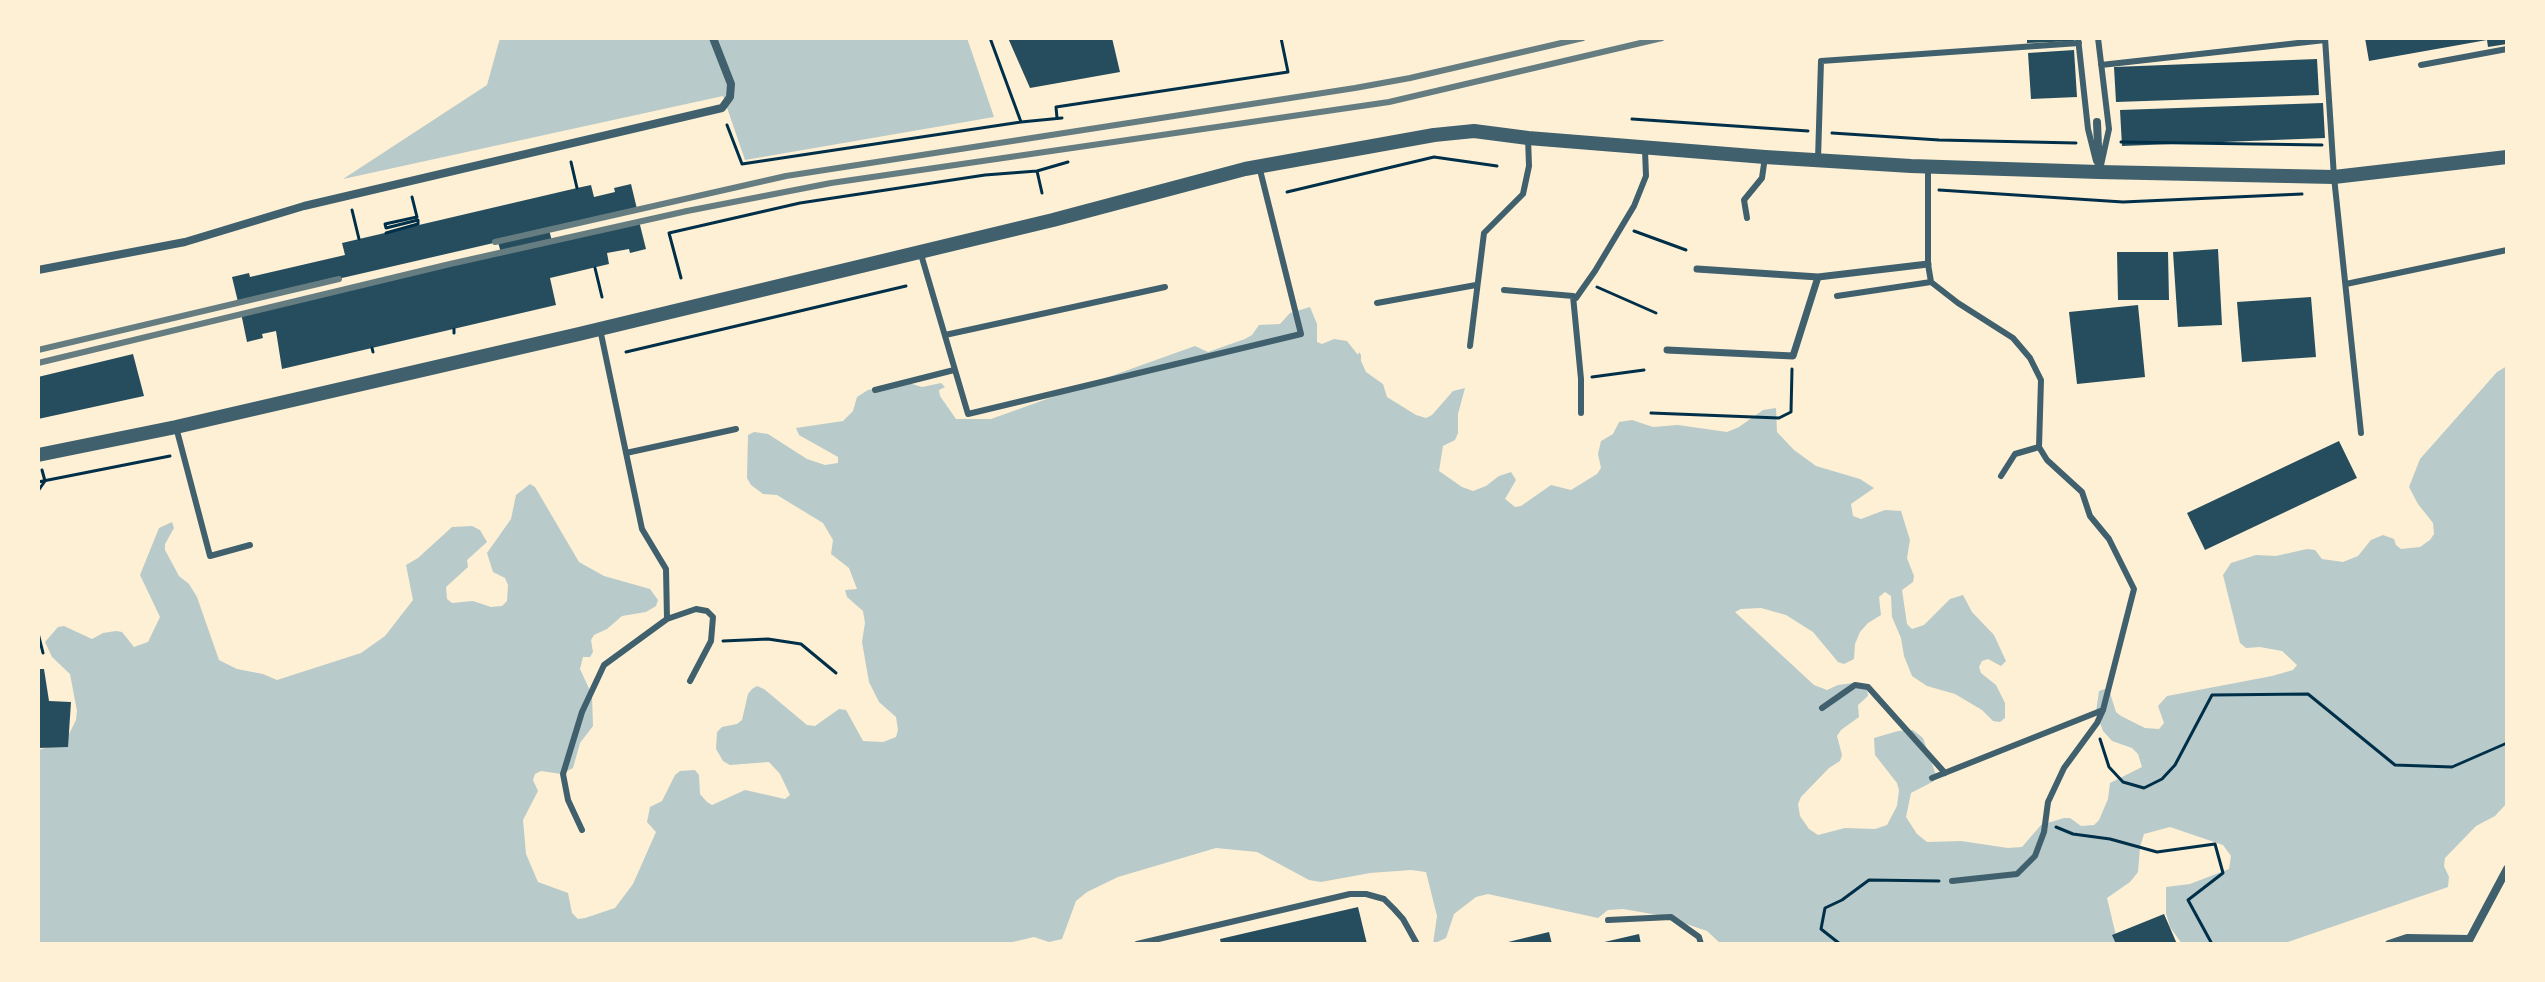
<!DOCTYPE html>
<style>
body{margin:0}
#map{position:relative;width:2545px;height:982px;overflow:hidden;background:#fdf0d5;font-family:"Source Sans 3",sans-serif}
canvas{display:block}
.frame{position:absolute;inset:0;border:40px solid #fdf0d5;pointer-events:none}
</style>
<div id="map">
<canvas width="2545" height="982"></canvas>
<div class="frame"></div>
</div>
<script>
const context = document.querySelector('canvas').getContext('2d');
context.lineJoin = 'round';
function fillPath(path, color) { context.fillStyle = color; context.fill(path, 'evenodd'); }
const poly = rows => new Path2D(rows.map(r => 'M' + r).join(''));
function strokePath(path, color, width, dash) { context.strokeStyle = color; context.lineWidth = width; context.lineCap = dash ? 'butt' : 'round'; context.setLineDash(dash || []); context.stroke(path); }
fillPath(poly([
 [500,38,967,38,994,117,745,160,723,96,343,179,487,85],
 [1310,307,1317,324,1317,342,1322,344,1334,339,1347,341,1358,355,1359,352,1361,355,1361,361,1366,372,1383,384,1387,397,1416,415,1426,418,1432,415,1453,391,1465,388,1458,414,1458,433,1455,440,1443,446,1439,471,1462,487,1473,491,1486,486,1499,476,1511,472,1516,480,1505,499,1515,507,1521,506,1551,485,1571,490,1597,474,1601,468,1598,454,1601,441,1613,434,1619,422,1632,420,1653,427,1678,425,1727,432,1739,427,1763,410,1776,408,1777,432,1794,450,1816,466,1860,479,1874,488,1851,504,1853,516,1861,519,1885,510,1901,511,1910,540,1907,558,1914,576,1913,582,1902,590,1907,624,1912,629,1924,625,1950,599,1963,595,1972,612,1994,635,2006,661,2001,666,1988,659,1982,661,1979,667,1981,673,1996,685,2005,703,2005,718,2000,722,1993,721,1982,710,1955,694,1927,686,1912,676,1904,656,1901,638,1892,617,1891,596,1885,592,1879,597,1881,615,1868,623,1860,632,1855,644,1854,659,1844,664,1838,662,1813,632,1786,615,1761,608,1741,609,1735,612,1814,685,1827,690,1838,685,1853,683,1867,689,1868,696,1858,705,1859,717,1841,730,1837,736,1842,755,1840,761,1829,768,1801,797,1798,804,1800,816,1809,829,1818,835,1845,828,1875,829,1887,825,1897,806,1899,790,1897,783,1875,755,1874,738,1898,731,1913,730,1923,738,1936,775,1934,781,1911,793,1906,817,1917,834,1927,842,1961,841,2008,848,2022,847,2041,825,2064,818,2070,818,2081,826,2094,825,2099,820,2108,799,2110,783,2142,767,2138,754,2132,748,2112,741,2103,731,2096,712,2099,691,2105,689,2110,693,2116,712,2121,716,2145,728,2159,729,2164,723,2158,706,2167,696,2272,676,2293,670,2297,665,2282,651,2260,647,2246,648,2240,643,2223,575,2231,563,2256,555,2276,556,2307,549,2315,550,2322,559,2343,562,2358,556,2371,540,2383,535,2394,539,2396,545,2401,549,2420,547,2430,540,2434,534,2433,523,2418,504,2409,487,2420,459,2497,372,2507,366,2507,803,2495,816,2476,826,2445,858,2444,866,2449,877,2448,887,2282,944,2182,944,2170,927,2166,913,2166,887,2190,884,2229,869,2231,856,2223,845,2170,827,2144,834,2140,847,2138,872,2130,882,2107,898,2118,944,1721,944,1707,931,1663,916,1623,909,1608,910,1598,918,1488,894,1476,897,1454,914,1446,938,1433,944,1437,916,1426,872,1411,870,1370,873,1321,882,1309,880,1257,852,1216,848,1118,877,1087,892,1076,901,1062,939,1049,942,1034,937,1004,944,38,944,38,750,49,747,69,734,76,720,77,711,70,674,52,657,45,642,58,627,64,626,92,639,103,633,116,631,122,632,134,647,148,642,160,617,140,575,159,528,172,522,174,528,165,544,165,550,179,576,189,584,197,597,219,660,237,669,263,674,277,680,361,653,385,636,413,600,406,565,418,558,452,527,472,526,480,530,487,542,467,560,468,567,446,587,447,599,452,603,473,601,491,607,502,606,507,601,508,585,505,578,493,572,487,553,511,519,516,495,530,484,535,487,579,562,604,576,650,589,658,600,656,606,646,612,622,616,607,629,594,635,591,640,593,652,590,657,583,657,580,669,592,695,593,726,580,743,573,768,561,774,541,771,535,774,533,780,538,791,523,820,526,854,538,882,568,893,572,913,578,919,585,918,615,908,633,884,656,832,647,822,650,807,662,801,675,775,680,771,695,770,699,775,700,794,707,802,712,805,745,790,785,799,790,795,780,774,769,762,730,765,723,761,716,749,717,732,722,727,737,724,742,720,748,694,752,689,757,686,764,689,807,725,815,726,839,709,846,710,863,741,883,742,896,737,898,730,896,717,879,702,869,682,862,642,865,623,863,611,847,597,845,590,857,589,849,568,831,554,833,540,823,523,777,495,763,494,751,485,747,478,748,435,754,432,768,434,807,459,825,465,838,463,838,457,799,435,796,428,843,421,853,411,857,397,868,390,909,383,922,387,941,383,945,387,939,390,940,396,956,419,991,419,1195,346,1208,352,1245,339,1252,335,1259,325,1280,324,1290,313]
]), '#b9caca');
fillPath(poly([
 [1008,38,1112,38,1120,72,1030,88],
 [2027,38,2074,38,2074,41,2027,43],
 [2365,38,2507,38,2507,44,2488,47,2487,40,2369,61],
 [2074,50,2077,97,2031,99,2028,53],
 [2317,59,2319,95,2116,102,2114,67],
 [2323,103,2325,138,2122,146,2120,110],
 [631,184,637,209,549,230,552,241,639,221,646,249,630,253,629,249,607,253,609,264,550,278,556,305,282,369,276,331,262,334,263,338,247,342,241,313,501,253,498,242,238,302,232,277,249,273,250,277,345,255,342,243,577,188,591,185,594,197,615,192,614,188],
 [2218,249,2222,325,2178,327,2173,252],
 [2117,252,2168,252,2169,300,2118,300],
 [2311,297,2316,357,2242,362,2237,302],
 [2138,305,2145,377,2077,384,2069,312],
 [133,354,144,396,38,419,38,377],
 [2339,441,2357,478,2205,550,2187,513],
 [38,669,44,669,49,701,71,702,68,747,38,748],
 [1358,907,1367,944,1221,944,1220,939],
 [2164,914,2177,944,2116,944,2112,935],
 [1549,932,1552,944,1504,944,1504,943],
 [1639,934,1641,944,1600,944,1600,943]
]), '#264d5e');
strokePath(poly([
 [990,38,1021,122,1062,118],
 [1057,118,1056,107,1288,72,1281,38],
 [1632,119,1808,131],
 [727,125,742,164,1021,122],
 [1832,133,1939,140,2076,143],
 [2121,142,2322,145],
 [571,162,577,188],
 [1939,190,2123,202,2302,194],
 [1287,192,1434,157,1497,166],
 [1042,193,1037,171,1068,162],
 [352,210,359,239],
 [1634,231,1686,250],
 [386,233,418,224,418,220,386,228,385,224,417,217,412,197],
 [595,268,602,297],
 [681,278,669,233,800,203,985,175,1037,171],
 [1597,287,1656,313],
 [454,329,454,333],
 [372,348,373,352],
 [626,352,906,286],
 [1592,377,1644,370],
 [1651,413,1779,418,1791,412,1792,369],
 [38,482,170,456],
 [38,491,45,481,42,470],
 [38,633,43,653],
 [723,641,768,639,801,644,836,673],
 [2100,739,2109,767,2123,782,2144,788,2162,779,2175,765,2212,695,2308,694,2395,765,2452,767,2507,743],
 [2056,827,2073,834,2110,839,2157,852,2215,844,2223,873,2188,900,2212,944],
 [1840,944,1821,929,1825,908,1842,900,1869,880,1939,881]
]), '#003049', 3);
strokePath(poly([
 [2078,38,2088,129,2096,161],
 [2098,38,2109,129,2101,165],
 [2325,38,2334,177,2361,433],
 [2101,65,2325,40],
 [2421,65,2507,49],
 [1818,159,1821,61,2079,43],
 [1928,166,1928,264,1931,282,1958,303,2013,338,2030,358,2041,380,2039,447,2047,460,2082,492,2090,516,2109,539,2134,589,2103,710,2097,723,2064,768,2048,802,2044,832,2035,856,2017,874,1952,881],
 [1747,218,1744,200,1762,178,1765,157],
 [920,251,968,414,1301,334,1259,166],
 [2346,284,2507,250],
 [1504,290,1573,296],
 [1837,296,1931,282],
 [1377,303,1476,285],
 [945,335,1165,287],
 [1470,346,1484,233,1523,194,1529,166,1528,138],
 [875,390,954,370],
 [1581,413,1581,379,1573,296,1576,298,1595,271,1634,206,1646,176,1645,150],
 [176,427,210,556,250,545],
 [626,453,736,429],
 [2001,476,2015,454,2039,447],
 [667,619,696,609,707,611,713,617,711,641,690,681],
 [1822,708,1855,685,1868,687,1945,773],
 [1932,778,2103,710],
 [582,830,568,800,563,774,582,712,604,665,667,619,666,569,642,529,600,329],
 [1608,920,1671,917,1699,937,1701,944],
 [1137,944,1350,894,1366,894,1384,899,1394,909,1403,919,1417,944]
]), '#3f606c', 6);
strokePath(poly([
 [1697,269,1818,277,1928,264],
 [1667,350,1793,356,1818,277]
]), '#3f606c', 7);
strokePath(poly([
 [2097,122,2099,172],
 [38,270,185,242,304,206,722,108,730,97,731,84,713,38],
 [2389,944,2407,938,2469,939],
 [2467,944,2507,869]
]), '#3f606c', 8);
strokePath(poly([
 [38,455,176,427,579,334,1053,220,1245,169,1434,135,1474,131,1528,138,1765,157,1911,166,2099,172,2334,177,2507,157]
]), '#3f606c', 14);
strokePath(poly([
 [495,242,786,176,1355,88,1410,78,1583,38],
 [38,350,339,279],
 [38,363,450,264,687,211,831,183,1389,102,1662,38]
]), '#657d81', 6);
</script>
